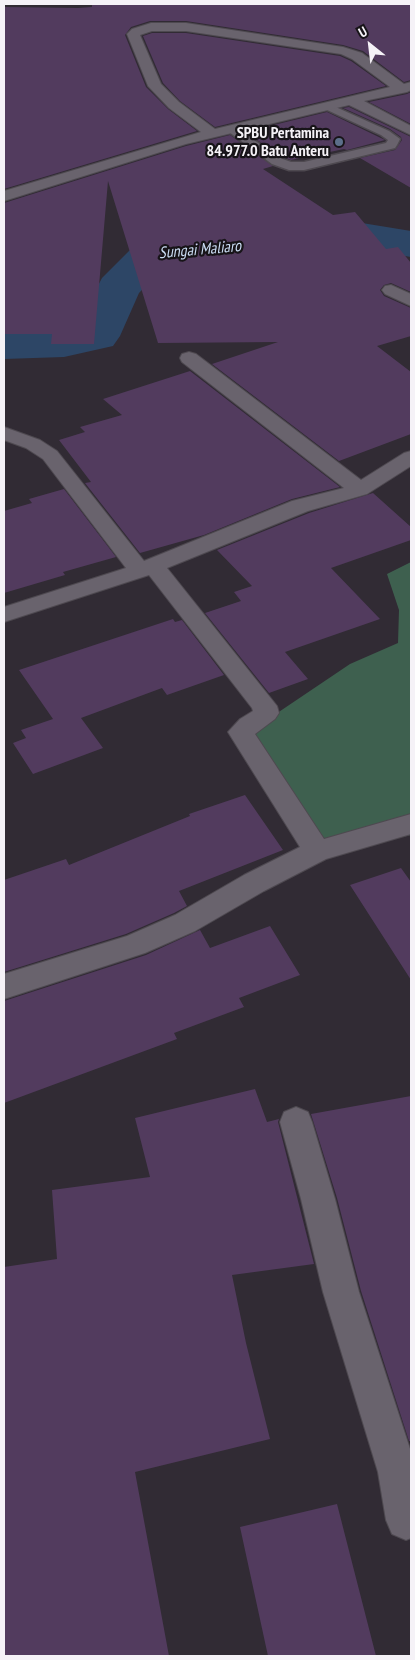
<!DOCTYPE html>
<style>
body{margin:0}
#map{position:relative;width:415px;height:1660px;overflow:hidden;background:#312b34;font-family:"PT Sans Narrow",sans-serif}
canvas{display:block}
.frame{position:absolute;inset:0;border:5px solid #f5f2f7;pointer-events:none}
.north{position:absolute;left:345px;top:20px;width:50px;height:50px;-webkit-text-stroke:4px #171418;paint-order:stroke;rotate:331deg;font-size:14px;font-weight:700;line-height:20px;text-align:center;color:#f5f2f7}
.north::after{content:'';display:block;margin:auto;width:18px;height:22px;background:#f5f2f7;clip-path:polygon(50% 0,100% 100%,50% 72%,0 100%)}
</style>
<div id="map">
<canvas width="415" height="1660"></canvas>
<div class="frame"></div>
<div class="north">U</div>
</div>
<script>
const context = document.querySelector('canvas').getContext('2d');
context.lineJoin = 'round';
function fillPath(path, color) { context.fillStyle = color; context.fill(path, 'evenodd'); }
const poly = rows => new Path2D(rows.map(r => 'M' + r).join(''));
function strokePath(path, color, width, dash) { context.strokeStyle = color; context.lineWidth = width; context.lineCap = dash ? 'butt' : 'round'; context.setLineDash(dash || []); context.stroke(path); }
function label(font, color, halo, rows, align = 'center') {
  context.font = font + ' "PT Sans Narrow",sans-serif'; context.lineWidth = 4.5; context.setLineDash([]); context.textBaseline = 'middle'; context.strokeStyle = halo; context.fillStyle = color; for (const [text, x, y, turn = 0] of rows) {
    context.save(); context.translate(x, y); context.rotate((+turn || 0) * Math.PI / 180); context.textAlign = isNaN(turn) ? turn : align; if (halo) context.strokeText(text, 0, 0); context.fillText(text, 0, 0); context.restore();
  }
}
fillPath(poly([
 [411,562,411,835,317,857,252,730,350,664,398,643,399,610,387,574]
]), '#3e604f');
fillPath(poly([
 [362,223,411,231,411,257,362,249,165,265,139,293,120,336,113,346,64,357,4,359,4,329,64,327,77,325,102,278,136,244,152,240,362,223]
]), '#2d4666');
fillPath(poly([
 [92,4,411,4,411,80,404,82,363,51,343,45,186,21,150,21,131,27,125,35,146,87,168,109,197,131,4,189,4,7,78,8,92,7],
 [152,33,186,33,340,56,351,61,386,86,215,127,180,101,163,83,143,36],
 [411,92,411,124,369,102,407,94],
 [349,107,411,137,411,188,360,158,395,150,402,140,401,137,390,129,343,108],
 [327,112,385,140,347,150,344,149,291,160,281,156,245,132],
 [230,135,273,166,263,169,333,215,355,212,386,249,398,247,411,263,411,292,391,283,384,285,380,290,384,296,411,308,411,336,377,346,411,372,411,434,339,461,212,364,278,342,158,343,108,181,94,344,51,344,52,334,4,334,4,203,186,146],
 [190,371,340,487,292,499,204,535,140,553,85,483,91,482,59,440,85,432,80,427,122,415,103,399],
 [64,489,116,557,63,572,65,575,4,593,4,511,32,503,29,499],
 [373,493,411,527,411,540,331,568,380,619,285,652,308,679,269,693,205,613,241,601,234,592,252,586,217,550,309,513],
 [173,619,175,622,182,620,224,675,167,695,162,688,81,718,103,748,33,774,13,743,26,738,21,730,53,719,19,670],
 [245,795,283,850,179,891,187,906,174,913,126,934,4,972,4,880,66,859,69,865,190,816,189,814],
 [401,868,411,882,411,980,350,885],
 [270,926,300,975,239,998,244,1007,174,1033,177,1039,4,1103,4,1001,146,955,200,930,210,948],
 [255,1089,267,1122,279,1119,278,1122,314,1264,232,1275,246,1343,270,1439,135,1472,169,1656,4,1656,4,1267,57,1259,52,1190,150,1177,135,1118],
 [411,1096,411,1441,409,1441,361,1291,337,1198,311,1114],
 [337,1504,376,1656,268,1656,240,1527]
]), '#523b5e');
const lane = poly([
 [329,104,389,131,400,139,397,145,395,148,304,170,289,170,272,164,225,129,227,127,235,127,280,158,291,162,304,162,386,143,388,140,381,135,325,109,323,107,325,105,329,104]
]);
const street = poly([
 [151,23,186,23,343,47,362,53,404,84,411,82,411,90,407,92,364,101,411,126,411,135,349,105,186,144,4,201,4,191,201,132,169,108,148,86,127,34,132,29,151,23],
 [152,31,186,31,341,54,352,59,390,87,215,129,179,102,161,84,140,35,152,31],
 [391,285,411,294,411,306,385,294,382,290,385,286,391,285],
 [189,352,196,354,361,480,404,453,411,451,411,466,367,494,308,511,167,568,277,706,279,713,275,719,255,734,324,839,411,814,411,834,326,859,264,891,195,931,145,953,4,999,4,974,127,936,175,915,244,875,300,847,228,732,240,719,253,711,252,708,149,575,4,622,4,607,126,568,43,459,26,448,4,440,4,427,40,440,57,451,144,561,292,501,344,488,182,362,180,358,182,354,189,352],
 [296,1107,308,1112,312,1122,335,1199,359,1292,411,1452,411,1538,406,1540,392,1534,386,1520,378,1472,323,1292,301,1199,280,1122,284,1112,296,1107]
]);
strokePath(lane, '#4e4950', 3);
strokePath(street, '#4e4950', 2);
fillPath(lane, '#69636d');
fillPath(street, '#69636d');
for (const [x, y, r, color] of [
 [339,142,5,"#5c6f8a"]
]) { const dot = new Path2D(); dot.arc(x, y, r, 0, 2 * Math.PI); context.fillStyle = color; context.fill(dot); strokePath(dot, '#171418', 2); }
label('bold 16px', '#f5f2f7', '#171418', [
 ["SPBU Pertamina",329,133],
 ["84.977.0 Batu Anteru",329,151]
], 'right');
label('italic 16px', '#cadcf3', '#171418', [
 ["Sungai Maliaro",200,250,-5]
]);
</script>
